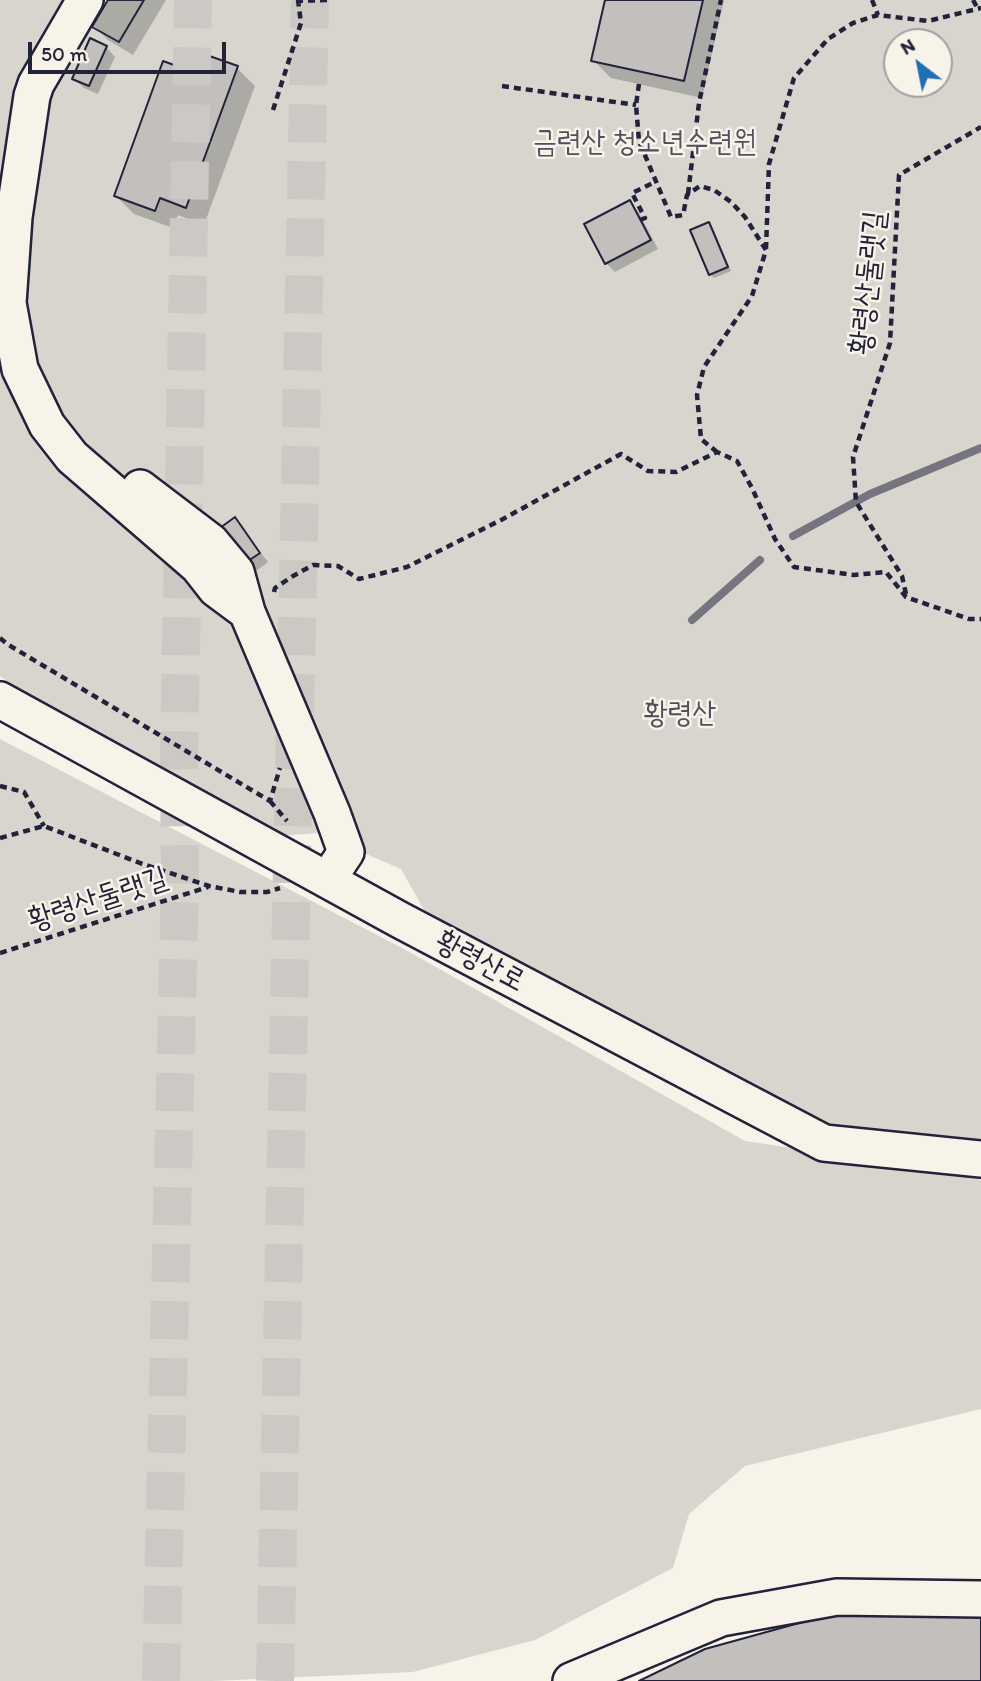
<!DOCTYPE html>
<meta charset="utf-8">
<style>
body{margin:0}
#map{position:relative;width:981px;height:1681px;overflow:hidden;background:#f7f3e8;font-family:Itim,sans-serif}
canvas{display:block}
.north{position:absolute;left:883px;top:28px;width:70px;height:70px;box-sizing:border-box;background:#f7f3e8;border:2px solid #a29fa3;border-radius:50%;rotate:328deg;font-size:19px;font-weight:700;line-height:28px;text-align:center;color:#22223b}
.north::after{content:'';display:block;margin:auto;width:24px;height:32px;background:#1f6fb2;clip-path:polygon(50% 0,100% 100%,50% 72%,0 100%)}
.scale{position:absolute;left:28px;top:42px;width:198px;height:32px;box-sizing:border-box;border:4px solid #22223b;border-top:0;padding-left:9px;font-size:21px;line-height:24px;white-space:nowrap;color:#22223b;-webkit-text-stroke:5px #f7f3e8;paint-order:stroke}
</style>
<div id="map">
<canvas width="981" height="1681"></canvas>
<div class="north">N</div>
<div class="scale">50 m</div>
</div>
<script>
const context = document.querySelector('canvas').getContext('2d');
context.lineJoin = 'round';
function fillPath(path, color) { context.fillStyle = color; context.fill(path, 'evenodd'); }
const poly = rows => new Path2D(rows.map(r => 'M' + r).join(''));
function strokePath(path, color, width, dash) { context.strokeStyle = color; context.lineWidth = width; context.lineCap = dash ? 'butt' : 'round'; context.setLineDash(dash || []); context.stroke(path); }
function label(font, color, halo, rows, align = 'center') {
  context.font = font + ' Itim,"Poor Story",sans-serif'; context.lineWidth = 5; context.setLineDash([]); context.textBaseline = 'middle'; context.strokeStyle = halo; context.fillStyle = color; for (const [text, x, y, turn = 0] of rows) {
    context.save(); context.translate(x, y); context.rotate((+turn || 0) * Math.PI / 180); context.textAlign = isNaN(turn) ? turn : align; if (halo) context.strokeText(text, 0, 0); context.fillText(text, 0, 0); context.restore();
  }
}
fillPath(poly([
 [0,0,981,0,981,1151,832,1131,433,926,401,869,317,833,279,836,27,697,0,676],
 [897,42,939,42,939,84,897,84],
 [0,739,404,949,745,1141,901,1164,981,1180,981,1409,745,1466,689,1514,673,1568,535,1640,413,1672,213,1681,0,1681]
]), '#d8d5cf');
fillPath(poly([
 [109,0,166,0,133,55,108,40,94,26],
 [606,0,724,0,702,98,611,78,593,60],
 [106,47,115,57,98,94,84,88,74,79],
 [237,68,255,86,204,225,178,215,173,228,134,214,116,196,189,72],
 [629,202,638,211,658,249,615,272,606,263],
 [709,224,713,228,731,271,714,278,710,274],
 [234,519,268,562,256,571,247,562]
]), '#0003');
strokePath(poly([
 [793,536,870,494,981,448],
 [692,620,760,560]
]), '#76747f', 8);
const building = poly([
 [108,0,144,0,119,42,92,27,108,0],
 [108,0,144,0,119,42,92,27,108,0],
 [605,0,703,0,684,81,591,61,605,0],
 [90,38,107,46,89,86,72,79,90,38],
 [195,51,238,66,186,208,160,198,155,211,114,196,163,61,188,70,195,51],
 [630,200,651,240,605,264,584,224,630,200],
 [709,222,728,267,709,275,690,230,709,222],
 [235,517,260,553,245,563,220,528,235,517],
 [839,1612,981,1614,981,1681,639,1681,705,1649,839,1612]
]);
fillPath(building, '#c2bfbd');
strokePath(building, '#22223b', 2);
strokePath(poly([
 [161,1681,180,878,179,754,193,0],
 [275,1681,310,0]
]), '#ccc9c5', 38, [38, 19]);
const minor = poly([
 [85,0,36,84,32,96,14,217,8,303,20,369,47,425,72,457,198,566,216,589,247,612],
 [140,488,211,542,236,572,247,612,332,813,346,852,328,879],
 [0,700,400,920,824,1143,981,1159],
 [571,1681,721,1618,837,1597,981,1599]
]);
strokePath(minor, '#22223b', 40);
strokePath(poly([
 [872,0,878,15],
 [973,0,978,9],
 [296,1,327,0],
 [639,84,636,105,639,141,671,217,683,215,687,195,700,186,714,190,731,202,745,217,766,250,752,296,704,367,697,395,701,439,717,452],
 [502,86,636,105],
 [273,110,301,23,298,0],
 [688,194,699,103,721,0],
 [640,220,645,218,632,193,655,182],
 [766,249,769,164,794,78,828,39,853,23,878,15,928,21,981,8],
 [274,592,275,588,293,576,313,565,338,566,359,579,407,567,503,519,621,454,648,471,676,472,717,452,737,461,752,488,775,539,794,567,854,575,886,572,906,597,969,619,981,619],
 [906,594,902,576,856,502,853,457,890,343,899,175,981,127],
 [0,638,7,644,270,801,280,768],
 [0,786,24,792,44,826],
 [270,801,287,821],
 [0,838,44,826,140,863,209,886,240,892,267,892,280,888],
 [0,953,208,887]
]), '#22223b', 4.5, [7, 5]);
strokePath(minor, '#f7f3e8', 35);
label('30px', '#504f60', '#f7f3e8', [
 ["금련산 청소년수련원",645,143],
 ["황령산",680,714]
]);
label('30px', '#22223b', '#f7f3e8', [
 ["황령산둘랫길",869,283,-84],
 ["황령산둘랫길",98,900,-18],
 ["황령산로",480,962,28]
]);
</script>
